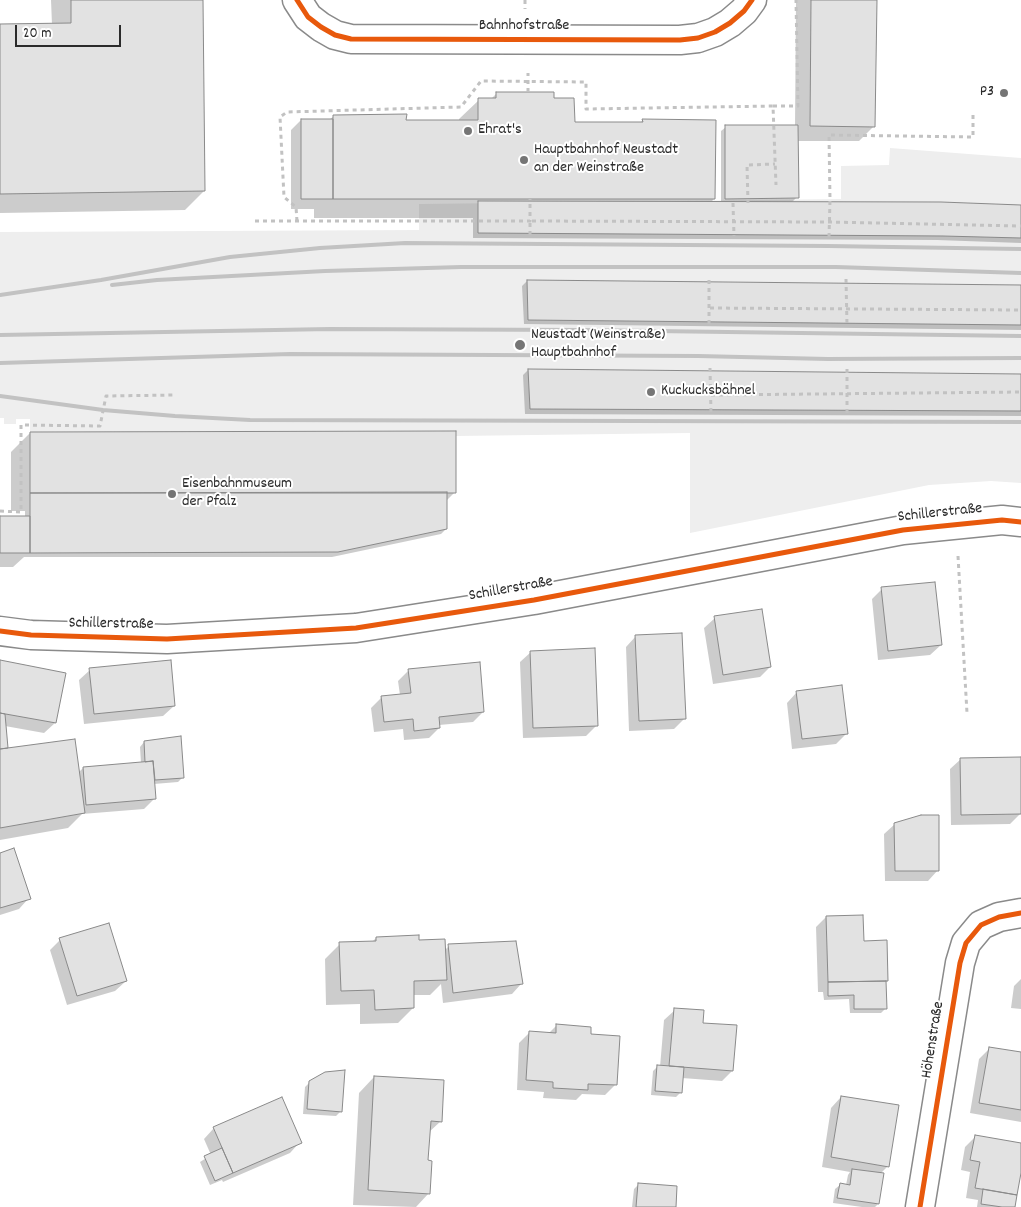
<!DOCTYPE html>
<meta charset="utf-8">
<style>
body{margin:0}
#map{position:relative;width:1021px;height:1207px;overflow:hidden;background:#fff;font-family:Dekko,sans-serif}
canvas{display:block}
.scale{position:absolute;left:15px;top:25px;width:106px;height:22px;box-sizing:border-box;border:2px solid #2b2b2b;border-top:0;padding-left:6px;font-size:15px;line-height:18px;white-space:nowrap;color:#2b2b2b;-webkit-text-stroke:4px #fff;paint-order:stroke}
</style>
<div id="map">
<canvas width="1021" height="1207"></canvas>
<div class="scale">20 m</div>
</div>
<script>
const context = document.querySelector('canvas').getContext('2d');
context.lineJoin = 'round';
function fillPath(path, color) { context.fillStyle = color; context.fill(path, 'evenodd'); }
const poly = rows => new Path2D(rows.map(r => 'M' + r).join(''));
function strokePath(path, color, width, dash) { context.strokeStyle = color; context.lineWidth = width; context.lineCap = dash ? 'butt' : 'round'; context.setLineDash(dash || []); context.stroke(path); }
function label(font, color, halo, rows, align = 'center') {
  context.font = font + ' Dekko,sans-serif'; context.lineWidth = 4; context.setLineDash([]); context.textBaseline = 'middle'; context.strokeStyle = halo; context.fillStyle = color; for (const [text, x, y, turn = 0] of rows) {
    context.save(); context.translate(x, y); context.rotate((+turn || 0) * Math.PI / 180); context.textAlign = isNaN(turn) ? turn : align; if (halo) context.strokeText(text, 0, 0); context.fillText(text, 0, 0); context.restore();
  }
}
fillPath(poly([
 [890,148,1021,158,1021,483,991,481,929,485,690,533,690,433,456,436,456,431,30,432,30,419,16,419,16,424,4,424,4,418,0,418,0,232,419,230,419,204,841,199,841,166,889,165]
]), '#eee');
fillPath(poly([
 [51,0,202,0,204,191,185,210,0,213,0,25,52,25],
 [796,0,875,0,874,126,859,141,797,141,797,197,791,203,1021,206,1021,243,937,240,473,238,473,218,314,218,314,209,291,209,291,130,301,120,329,120,334,116,405,121,459,121,459,119,479,100,490,100,496,94,553,99,574,123,640,123,643,120,714,199,710,203,721,203,721,131,726,127,795,126],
 [527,281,1021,286,1021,330,524,324,522,286],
 [528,370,1021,375,1021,416,525,414,523,375],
 [30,433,455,492,446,501,446,529,441,534,332,557,24,557,13,567,0,567,0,517,25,517,25,511,11,511,11,452],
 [882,589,941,645,930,655,878,660,872,599],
 [715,618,770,667,760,677,713,684,704,628],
 [636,636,684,719,674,729,629,731,626,647],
 [531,652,596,726,586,736,523,738,520,662],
 [0,661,64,674,55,723,44,733,5,726,4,750,78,773,83,768,141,763,140,747,144,742,183,777,178,782,154,784,155,798,144,809,82,814,68,828,0,840],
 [90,670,174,706,163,716,84,724,79,680],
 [409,670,483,712,473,722,439,725,439,728,429,738,404,740,403,729,374,732,371,708,382,697,400,695,398,681],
 [797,692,846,734,836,744,792,749,787,703],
 [961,759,1020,814,1010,824,951,825,950,769],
 [895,824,938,870,928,881,885,881,884,834],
 [0,854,29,898,19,909,0,915],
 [826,917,862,942,887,980,885,982,886,1008,881,1013,850,1013,849,999,824,1000,823,992,818,992,816,927],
 [376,938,418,941,445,950,449,946,522,983,512,994,443,1003,441,984,430,995,413,995,413,1008,398,1023,360,1024,360,1004,326,1005,325,959,340,944,372,942],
 [60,940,126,981,115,991,67,1005,50,950],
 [1021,979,1021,1009,1011,1008,1014,986],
 [675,1010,702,1024,732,1071,722,1081,682,1078,681,1092,676,1097,651,1095,653,1071,658,1066,660,1067,664,1020],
 [557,1025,590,1035,618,1037,615,1085,605,1095,582,1094,576,1100,543,1098,544,1092,517,1090,519,1043,530,1032,549,1033],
 [990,1048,1021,1054,1021,1122,970,1113,979,1059],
 [374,1077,441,1121,428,1133,427,1161,429,1193,416,1207,353,1205,359,1093],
 [310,1082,341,1111,336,1116,303,1114,305,1087],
 [841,1097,888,1166,880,1174,878,1204,875,1207,862,1207,833,1203,835,1189,840,1185,846,1185,848,1175,850,1172,822,1167,831,1108],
 [214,1128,300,1142,290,1153,223,1182,222,1180,210,1185,200,1162,211,1155,204,1139],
 [975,1137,1021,1145,1021,1166,1014,1207,977,1207,978,1200,966,1198,970,1172,961,1170,965,1147],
 [639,1184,675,1207,632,1207,634,1189]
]), '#0003');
const building = poly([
 [71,0,203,0,205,191,0,194,0,24,71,23,71,0],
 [811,0,877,0,875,127,810,126,811,0],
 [496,92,554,92,554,98,574,98,575,122,643,122,642,119,716,120,715,199,333,199,333,115,407,114,406,120,478,120,478,98,496,98,496,92],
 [301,119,333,119,333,199,301,199,301,119],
 [725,125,798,125,799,198,725,199,725,125],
 [478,201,941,202,1021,205,1021,238,943,236,478,233,478,201],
 [527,280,1021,285,1021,325,528,320,527,280],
 [528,369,1021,374,1021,411,530,409,528,369],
 [456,431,456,493,30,493,30,432,456,431],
 [447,492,447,529,338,552,30,553,30,493,447,492],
 [0,516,30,516,30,553,0,553,0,516],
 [935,582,942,645,888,651,881,587,935,582],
 [762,609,771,667,723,675,714,616,762,609],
 [682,633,686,719,639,721,635,635,682,633],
 [595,648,598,726,533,728,530,651,595,648],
 [0,660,66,673,56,723,0,713,0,660],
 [171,660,175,706,94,714,89,668,171,660],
 [480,662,484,712,439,717,440,728,414,731,413,719,384,722,381,696,411,693,408,669,480,662],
 [842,685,848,734,802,739,796,691,842,685],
 [0,713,5,714,8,748,0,749,0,713],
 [181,736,184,778,155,780,153,761,145,762,144,741,181,736],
 [75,739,85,813,0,828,0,749,75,739],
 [1021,757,1021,814,961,815,960,758,1021,757],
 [153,761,156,799,86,805,83,767,153,761],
 [921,815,939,815,939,871,895,871,894,823,921,815],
 [14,848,31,899,0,908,0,853,14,848],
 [863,915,864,941,887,940,888,981,828,982,826,916,863,915],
 [109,923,127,981,77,996,59,938,109,923],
 [419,935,419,940,445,939,447,980,414,981,414,1008,375,1010,374,990,341,991,339,942,376,941,376,937,419,935],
 [516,941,523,984,453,993,448,944,516,941],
 [886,981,887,1009,854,1009,854,995,828,996,828,982,886,981],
 [674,1008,704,1010,703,1023,737,1025,733,1071,669,1066,674,1008],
 [556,1024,591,1027,591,1034,620,1036,617,1085,588,1084,588,1090,553,1088,553,1082,526,1080,529,1031,556,1033,556,1024],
 [989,1047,1021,1052,1021,1110,979,1103,989,1047],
 [657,1065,684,1067,682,1093,655,1091,657,1065],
 [345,1070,342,1112,307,1109,309,1081,325,1072,345,1070],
 [374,1076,444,1080,442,1122,431,1121,428,1160,432,1161,430,1194,368,1190,374,1076],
 [841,1096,899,1105,889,1167,831,1157,841,1096],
 [282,1097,302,1143,233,1173,213,1127,282,1097],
 [975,1135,1021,1143,1021,1173,1017,1195,975,1188,980,1162,970,1160,975,1135],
 [222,1148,233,1173,215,1181,204,1156,222,1148],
 [852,1169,884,1173,879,1204,837,1198,840,1183,850,1185,852,1169],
 [638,1183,677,1186,676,1207,636,1207,638,1183],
 [983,1189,1017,1195,1015,1207,1002,1207,981,1204,983,1189]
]);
fillPath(building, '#e2e2e2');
strokePath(building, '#8a8a8a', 1);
const minor = poly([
 [297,0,308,17,321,27,335,35,351,39,680,40,698,38,715,32,730,23,744,11,752,0],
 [920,1207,960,963,966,943,981,925,999,917,1021,913]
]);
const tertiary = poly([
 [0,631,31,635,167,639,356,628,534,600,903,530,1002,520,1021,522]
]);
strokePath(minor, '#8a8a8a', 31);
strokePath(tertiary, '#8a8a8a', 31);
strokePath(poly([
 [525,0,525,9],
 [528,92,528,73],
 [773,106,798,106,796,0],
 [733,203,734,236],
 [748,203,747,165,775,164],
 [255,221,530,221,530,199],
 [297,221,296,207,284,197,280,117,287,112,461,107,481,81,586,82,586,109,773,106,776,185],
 [530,235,530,221,829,222,1021,226],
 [829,237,830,200,829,135,973,137,973,111],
 [846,279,847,326],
 [710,308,1021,310],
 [709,324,709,278],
 [710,368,711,414],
 [847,369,847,414],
 [711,395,1021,392],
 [0,511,21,512,21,425,100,426,106,396,175,395],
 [958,556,967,713]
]), '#c2c2c2', 3, [4, 4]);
strokePath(minor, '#fff', 28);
strokePath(tertiary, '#fff', 28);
strokePath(poly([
 [112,285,157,280,325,271,461,267,836,267,1021,273],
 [0,295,101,280,230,257,320,248,405,243,828,246,1021,249],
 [0,335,330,329,581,330,1021,336],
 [0,363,290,354,698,356,828,359,1021,358],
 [0,396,103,410,175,416,250,420,1021,422]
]), '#c2c2c2', 4);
strokePath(poly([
 [297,0,308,17,321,27,335,35,351,39,680,40,698,38,715,32,730,23,744,11,752,0],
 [0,631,31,635,167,639,356,628,534,600,903,530,1002,520,1021,522],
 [920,1207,960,963,966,943,981,925,999,917,1021,913]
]), '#e8590c', 5);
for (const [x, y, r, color] of [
 [1004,93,5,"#757575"],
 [468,131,5,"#757575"],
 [524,160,5,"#757575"],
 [520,345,6,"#757575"],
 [651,392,5,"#757575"],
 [172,494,5,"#757575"]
]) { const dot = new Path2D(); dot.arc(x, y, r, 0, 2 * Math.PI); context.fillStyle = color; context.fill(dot); strokePath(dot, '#fff', 2); }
label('16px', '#2b2b2b', '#fff', [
 ["Bahnhofstraße",524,27],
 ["Schillerstraße",940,514,-6],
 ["Schillerstraße",511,590,-10],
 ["Schillerstraße",111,625,1],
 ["Höhenstraße",934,1040,-81]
]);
label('16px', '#2b2b2b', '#fff', [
 ["P3",994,93,"right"],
 ["Ehrat's",478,131],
 ["Hauptbahnhof Neustadt",534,151],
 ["an der Weinstraße",534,169],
 ["Neustadt (Weinstraße)",531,336],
 ["Hauptbahnhof",531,354],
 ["Kuckucksbähnel",661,392],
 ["Eisenbahnmuseum",182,485],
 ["der Pfalz",182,503]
], 'left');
</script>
